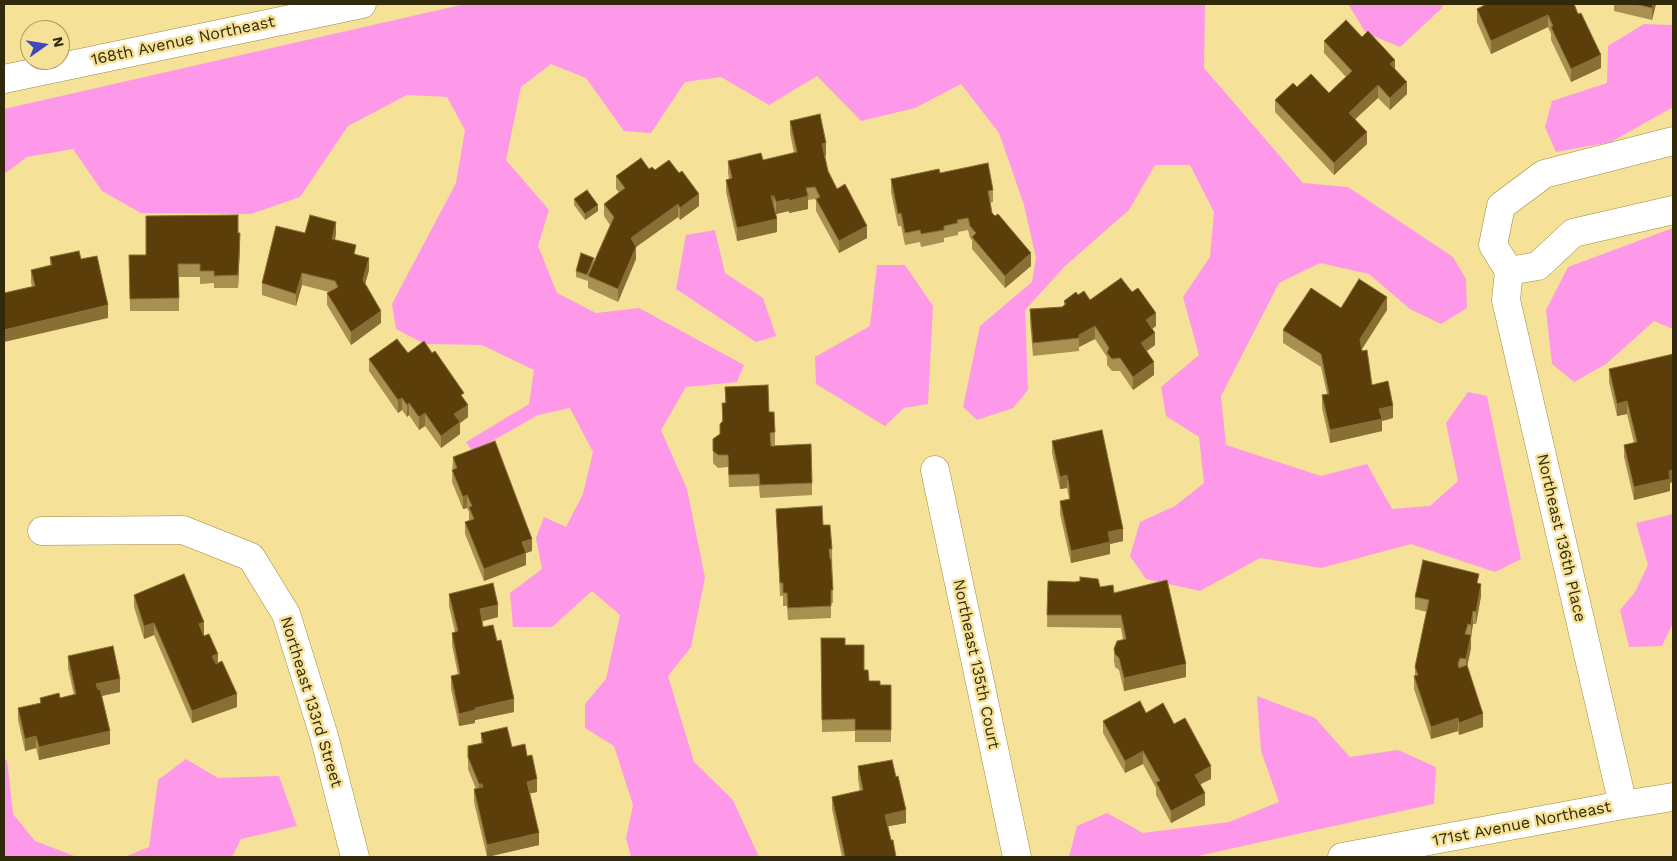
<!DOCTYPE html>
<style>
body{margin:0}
#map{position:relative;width:1677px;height:861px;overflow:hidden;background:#f5e298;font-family:"Work Sans",sans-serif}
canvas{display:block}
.frame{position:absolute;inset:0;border:5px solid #31290a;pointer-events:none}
.north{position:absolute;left:20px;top:20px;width:50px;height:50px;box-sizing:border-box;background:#f5e298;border:1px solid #a7985f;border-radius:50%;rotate:77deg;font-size:14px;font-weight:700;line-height:20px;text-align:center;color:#31290a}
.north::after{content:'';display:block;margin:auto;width:18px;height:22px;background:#4247bc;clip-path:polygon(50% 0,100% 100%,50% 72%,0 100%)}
</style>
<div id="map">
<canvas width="1677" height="861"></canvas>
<div class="frame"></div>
<div class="north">N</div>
</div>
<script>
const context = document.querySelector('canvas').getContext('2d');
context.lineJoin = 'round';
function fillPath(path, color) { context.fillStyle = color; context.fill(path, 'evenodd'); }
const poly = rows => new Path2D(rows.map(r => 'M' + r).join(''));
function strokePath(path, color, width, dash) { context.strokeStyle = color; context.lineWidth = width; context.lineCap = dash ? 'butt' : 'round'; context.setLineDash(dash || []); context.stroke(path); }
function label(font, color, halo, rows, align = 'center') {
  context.font = font + ' "Work Sans",sans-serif'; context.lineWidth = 5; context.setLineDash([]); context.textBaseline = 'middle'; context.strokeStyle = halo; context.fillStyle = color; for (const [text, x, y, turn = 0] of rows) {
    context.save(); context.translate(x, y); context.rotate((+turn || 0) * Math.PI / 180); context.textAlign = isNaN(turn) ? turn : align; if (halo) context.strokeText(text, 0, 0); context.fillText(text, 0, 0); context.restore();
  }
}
fillPath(poly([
 [465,4,1205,4,1204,68,1303,183,1348,187,1453,257,1466,279,1467,308,1441,324,1410,309,1369,274,1320,263,1279,283,1221,396,1226,445,1321,476,1367,464,1392,509,1430,506,1458,481,1446,423,1468,392,1487,396,1521,559,1495,572,1411,544,1321,568,1260,558,1200,591,1146,579,1130,556,1140,522,1175,506,1204,483,1199,437,1166,416,1161,387,1199,355,1183,297,1210,257,1214,212,1190,165,1155,165,1129,210,1065,266,1025,310,1028,390,1013,408,977,420,963,407,980,326,1032,282,1036,258,1024,205,999,133,961,84,915,108,861,121,817,76,769,105,721,77,685,82,651,133,624,131,586,78,551,64,521,87,506,160,549,210,538,246,557,293,596,313,639,308,744,365,737,382,686,387,661,430,687,489,705,577,691,647,668,676,694,762,733,800,759,857,631,857,626,838,633,805,614,746,585,728,585,704,606,679,620,615,592,591,552,627,513,627,510,593,542,569,536,538,544,517,566,527,583,494,593,452,570,408,538,415,473,452,466,442,529,404,534,370,482,345,425,344,396,329,392,304,456,183,465,130,447,97,407,95,348,126,300,197,251,214,141,213,102,191,73,149,27,157,4,174,4,109],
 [1348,4,1443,4,1442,8,1400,47,1366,33],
 [1644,24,1673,25,1673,107,1611,142,1556,152,1545,127,1552,101,1607,83,1608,46],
 [1673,228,1673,329,1654,321,1606,364,1574,382,1552,364,1546,310,1568,267],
 [715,230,725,273,763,298,776,336,756,342,676,289,686,235],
 [877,265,905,265,933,306,928,404,904,408,885,426,816,384,815,357,870,326],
 [1673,514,1673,623,1662,646,1629,647,1620,610,1635,592,1648,565,1636,523],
 [1257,696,1315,718,1350,757,1398,750,1436,767,1434,804,1193,857,1069,857,1077,826,1107,813,1143,833,1229,822,1279,802,1261,751],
 [4,759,7,760,13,814,35,841,77,857,4,857],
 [186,759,218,778,279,776,297,826,241,839,232,857,124,857,149,847,158,780]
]), '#fd99e8');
const street = poly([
 [4,79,362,4],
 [1509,271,1538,266,1573,233,1673,210],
 [935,470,1017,857],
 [42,531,183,530,251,557,286,614,324,736,355,857],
 [1623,805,1506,300,1509,271,1493,245,1501,206,1544,174,1673,141],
 [1342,857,1623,805,1673,797]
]);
strokePath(street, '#9b8941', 29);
strokePath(street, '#fff', 28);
fillPath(poly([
 [1482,4,1574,4,1601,68,1571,82,1551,40,1551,34,1548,27,1491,54,1477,22,1477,9,1483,6],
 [1614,4,1656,4,1652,20,1614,11],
 [1362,37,1395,69,1407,94,1390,110,1378,98,1355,119,1367,144,1334,175,1275,112,1275,100,1297,87,1329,93,1346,77,1324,53,1324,41],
 [790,121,826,156,824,156,828,171,837,189,867,238,839,253,816,211,816,201,815,199,808,200,808,209,789,213,789,211,776,214,777,232,737,241,726,192,726,180,729,179,728,173,728,161,763,160,794,153,790,133],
 [649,169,655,170,699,206,680,220,678,217,636,247,636,259,618,302,588,288,588,281,576,277,576,271,594,261,610,225,604,216,604,204,619,192,616,189,616,176],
 [940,173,993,190,993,202,990,203,992,213,1031,266,1005,288,972,249,972,240,970,238,968,230,958,232,958,235,944,238,944,242,921,247,920,242,905,245,901,226,898,226,891,192,891,179],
 [574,199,598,211,585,220,574,205],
 [238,233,240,246,238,288,214,288,214,283,200,284,200,277,179,277,179,311,130,311,129,255,146,255],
 [305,233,336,234,335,240,356,254,369,270,365,284,381,323,351,345,327,305,327,293,329,292,302,285,296,306,262,295,262,283],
 [50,257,81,259,108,318,32,287,31,282,31,270,50,265],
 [1132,292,1156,326,1152,329,1155,345,1147,351,1154,375,1133,390,1120,371,1112,371,1107,365,1107,357,1095,339,1079,347,1079,351,1033,356,1030,321,1030,309,1062,307,1064,306,1064,301,1078,295,1090,300],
 [1341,308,1387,310,1362,349,1372,385,1393,418,1382,421,1382,431,1330,443,1322,408,1322,395,1327,394,1321,367,1283,343,1283,330],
 [408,353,464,400,468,417,460,423,460,434,441,448,425,426,419,430,409,415,407,417,402,410,398,413,369,371,369,359],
 [1609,369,1670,483,1670,491,1634,500,1624,457,1624,445,1634,443,1627,414,1617,416,1609,382],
 [725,387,769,412,775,432,775,445,771,445,812,483,812,495,760,498,759,486,729,487,728,467,718,468,713,463,713,439,720,434,720,424,722,421,722,403,725,403],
 [1052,441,1123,541,1110,544,1110,554,1071,563,1060,514,1060,501,1069,499,1069,498,1067,488,1060,489,1052,453],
 [453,457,532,551,526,553,526,565,484,581,465,534,465,522,469,521,469,512,467,508,463,509,452,482],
 [776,509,823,525,832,549,833,603,831,603,831,618,788,620,787,606,783,606,783,596,780,596],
 [1048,581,1100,587,1114,593,1186,677,1124,691,1119,670,1115,667,1114,661,1114,649,1123,640,1121,628,1047,627],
 [1479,583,1481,596,1476,624,1473,624,1471,637,1471,648,1467,665,1483,727,1459,735,1458,731,1431,739,1414,689,1414,676,1415,676,1415,667,1427,612,1415,609,1415,597],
 [449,594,498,617,482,621,483,627,514,712,475,720,475,723,459,726,451,689,451,676,458,675,452,645,452,633,455,632,449,606],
 [134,595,204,635,218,663,237,707,192,723,154,635,144,639,134,607],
 [821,638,845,645,864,670,869,681,880,685,891,685,891,742,855,742,855,731,822,732],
 [68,656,120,692,102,696,110,744,39,760,36,748,25,751,18,720,18,708,40,703,40,698,60,698,74,695,68,668],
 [1146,713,1174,724,1211,779,1200,784,1205,805,1171,823,1156,795,1156,788,1143,764,1125,773,1103,733,1103,721],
 [481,733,512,747,527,756,537,792,530,793,539,845,487,857,474,802,474,789,476,789,468,769,468,757,481,744],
 [858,766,896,777,906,823,888,826,891,840,896,857,842,857,832,809,832,797,860,791,858,779]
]), '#a89051');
fillPath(poly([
 [1653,4,1656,4,1652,20,1652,8],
 [1548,15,1548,27,1491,54,1491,41],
 [1601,55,1601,68,1571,82,1571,69],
 [1395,60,1395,72,1390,64],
 [1407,82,1407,94,1390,110,1390,98],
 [1378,85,1378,98,1349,125,1349,113],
 [1367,132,1367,144,1334,175,1334,163],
 [826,143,826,156,822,157,822,144],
 [699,194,699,206,680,220,680,208],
 [771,196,774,196,774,208],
 [808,196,808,209,789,213,789,201],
 [789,199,789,211,776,214,776,202],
 [678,204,678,217,636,247,636,259,618,302,618,289,631,238],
 [598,205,598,211,585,220,585,214],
 [777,219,777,232,737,241,737,228],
 [336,222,336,234,332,251,332,239],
 [867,226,867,238,839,253,839,241],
 [240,233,240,246,238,288,238,275],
 [1031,253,1031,266,1005,288,1005,276],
 [369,258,369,270,363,292,363,280],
 [302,273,302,285,296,306,296,294],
 [1387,297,1387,310,1360,352,1360,339],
 [108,305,108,318,4,342,4,330],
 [381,311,381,323,351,345,351,332],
 [1156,313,1156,326,1146,333,1146,320],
 [1095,326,1095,339,1079,347,1079,335],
 [1155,333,1155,345,1141,355,1141,343],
 [1154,362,1154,375,1133,390,1133,377],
 [402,398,402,410,398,413,398,400],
 [1627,401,1627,414,1617,416,1617,404],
 [409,403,409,415,407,417,407,405],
 [468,405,468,417,460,423,460,434,441,448,441,436,454,414],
 [1393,406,1393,418,1382,421,1382,431,1330,443,1330,430,1379,409],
 [425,413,425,426,419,430,419,417],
 [1673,470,1673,482,1670,483,1670,491,1634,500,1634,487,1669,471],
 [1067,475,1067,488,1060,489,1060,477],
 [467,495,467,508,463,509,463,497],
 [1123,529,1123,541,1110,544,1110,554,1071,563,1071,551,1108,532],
 [532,539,532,551,526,553,526,565,484,581,484,569,522,542],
 [1481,584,1481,596,1476,624,1476,612],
 [498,605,498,617,480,622,480,609],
 [1473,611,1473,624,1471,637,1471,648,1466,672,1466,659,1471,635,1471,625],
 [204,622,204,635,199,624],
 [154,623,154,635,144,639,144,626],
 [218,654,218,666,212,668,212,656],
 [1186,664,1186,677,1124,691,1124,678],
 [120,679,120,692,96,697,96,684],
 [237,694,237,707,192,723,192,711],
 [514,699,514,712,475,720,475,723,459,726,459,714,475,708],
 [1483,714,1483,727,1459,735,1459,723],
 [1458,718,1458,731,1431,739,1431,727],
 [110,731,110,744,39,760,39,747],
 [36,736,36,748,25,751,25,739],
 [1143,751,1143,764,1125,773,1125,761],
 [1211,766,1211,779,1195,787,1195,775],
 [537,779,537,792,527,794,527,782],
 [479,784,482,784,482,796,479,797],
 [1205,793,1205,805,1171,823,1171,811],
 [906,810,906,823,885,827,885,815],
 [539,833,539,845,487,857,487,845]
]), '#8a6f35');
const building = poly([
 [1487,4,1574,4,1578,14,1581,13,1601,55,1571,69,1551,27,1553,26,1548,15,1491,41,1477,9,1487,4],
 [1635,4,1653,4,1652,8,1635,4],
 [1346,20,1362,37,1368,31,1395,60,1390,64,1407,82,1390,98,1378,85,1349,113,1367,132,1334,163,1275,100,1293,83,1297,87,1311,74,1329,93,1352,71,1324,41,1346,20],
 [820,114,826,143,822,144,828,171,837,189,845,184,867,226,839,241,816,199,820,197,815,187,806,188,808,196,789,201,789,199,776,202,774,196,771,196,777,219,737,228,726,180,732,178,728,161,761,153,763,160,797,152,790,121,820,114],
 [641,158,649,169,652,167,655,170,669,160,679,173,682,171,699,194,680,208,678,204,631,238,636,247,618,289,588,276,614,217,604,204,625,188,616,176,641,158],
 [988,163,993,190,988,191,992,213,995,216,998,214,1031,253,1005,276,972,237,976,233,970,226,968,218,957,220,958,223,944,226,944,230,921,234,920,230,905,233,901,213,898,214,891,179,939,169,940,173,988,163],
 [587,190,598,205,585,214,574,199,587,190],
 [238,215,238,233,240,233,238,275,214,276,214,271,200,271,200,264,178,264,179,298,130,299,129,255,146,255,146,216,238,215],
 [310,215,336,222,332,239,356,245,354,254,369,258,363,280,381,311,351,332,327,293,338,287,335,281,302,273,296,294,262,283,276,226,305,233,310,215],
 [79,251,81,259,97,256,108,305,4,330,4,293,35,286,31,270,52,265,50,257,79,251],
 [581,253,594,258,587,275,576,271,581,253],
 [1121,278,1132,292,1138,288,1156,313,1146,320,1155,333,1141,343,1154,362,1133,377,1120,358,1112,359,1107,353,1109,348,1095,326,1079,335,1079,338,1033,343,1030,309,1062,307,1066,304,1064,301,1076,292,1078,295,1084,291,1090,300,1121,278],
 [1359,279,1387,297,1360,339,1362,351,1367,350,1372,385,1388,381,1393,406,1379,409,1382,419,1330,430,1322,395,1329,394,1321,354,1283,330,1311,288,1341,308,1359,279],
 [397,339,408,353,424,341,432,353,435,351,464,393,461,395,468,405,454,414,460,422,441,436,425,413,419,417,409,403,407,405,402,398,398,400,369,359,397,339],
 [1673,354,1673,470,1669,471,1670,479,1634,487,1624,445,1637,442,1627,401,1617,404,1609,369,1673,354],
 [768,385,769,412,774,412,775,432,770,433,771,446,811,444,812,483,760,485,759,474,729,475,728,455,718,455,713,451,713,439,720,434,720,424,723,421,722,403,726,403,725,387,768,385],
 [1102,430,1123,529,1108,532,1110,542,1071,551,1060,501,1070,499,1069,486,1067,475,1060,477,1052,441,1102,430],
 [495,441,532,539,522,542,526,553,484,569,465,522,474,519,469,507,472,506,467,495,463,497,452,470,457,468,453,457,495,441],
 [822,506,823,525,830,525,832,549,829,549,830,559,831,559,833,590,831,590,831,606,788,608,787,593,783,593,783,583,780,583,776,509,822,506],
 [1423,560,1479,574,1477,583,1481,584,1476,612,1473,611,1471,625,1468,624,1465,634,1471,635,1466,659,1460,658,1458,664,1459,668,1467,665,1483,714,1459,723,1458,718,1431,727,1414,676,1418,675,1415,667,1429,600,1415,597,1423,560],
 [184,574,204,622,199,624,204,636,209,634,218,654,212,656,216,664,222,661,237,694,192,711,154,623,144,626,134,595,184,574],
 [1080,577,1098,579,1100,587,1113,585,1114,593,1167,580,1186,664,1124,678,1119,658,1115,654,1114,649,1117,641,1126,639,1121,615,1047,615,1048,581,1075,582,1080,581,1080,577],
 [493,583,498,605,480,609,483,627,493,625,497,641,501,640,514,699,475,708,475,710,459,714,451,676,460,674,452,633,458,631,449,594,493,583],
 [821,638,845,638,845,645,864,645,864,670,868,670,869,681,880,681,880,685,891,685,891,730,855,730,855,719,822,720,821,638],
 [113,646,120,679,96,684,98,690,100,689,110,731,39,747,36,736,25,739,18,708,41,703,40,698,59,693,60,698,76,694,68,656,113,646],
 [1140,701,1146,713,1163,703,1174,724,1185,718,1211,766,1195,775,1205,793,1171,811,1156,782,1160,781,1143,751,1125,761,1103,721,1140,701],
 [507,727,512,747,525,744,527,756,532,755,537,779,527,782,539,833,487,845,474,789,483,787,482,784,479,784,468,757,468,746,483,743,481,733,507,727],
 [892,760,896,777,898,776,906,810,885,815,891,840,893,840,896,857,845,857,832,797,863,790,858,766,892,760]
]);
fillPath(building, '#5c3e0a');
strokePath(building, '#8a6f35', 1);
label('16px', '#31290a', '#f5e298', [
 ["168th Avenue Northeast",183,41,-12],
 ["Northeast 136th Place",1561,538,77],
 ["Northeast 135th Court",976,664,78],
 ["Northeast 133rd Street",311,702,73],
 ["171st Avenue Northeast",1522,824,-11]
]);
</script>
